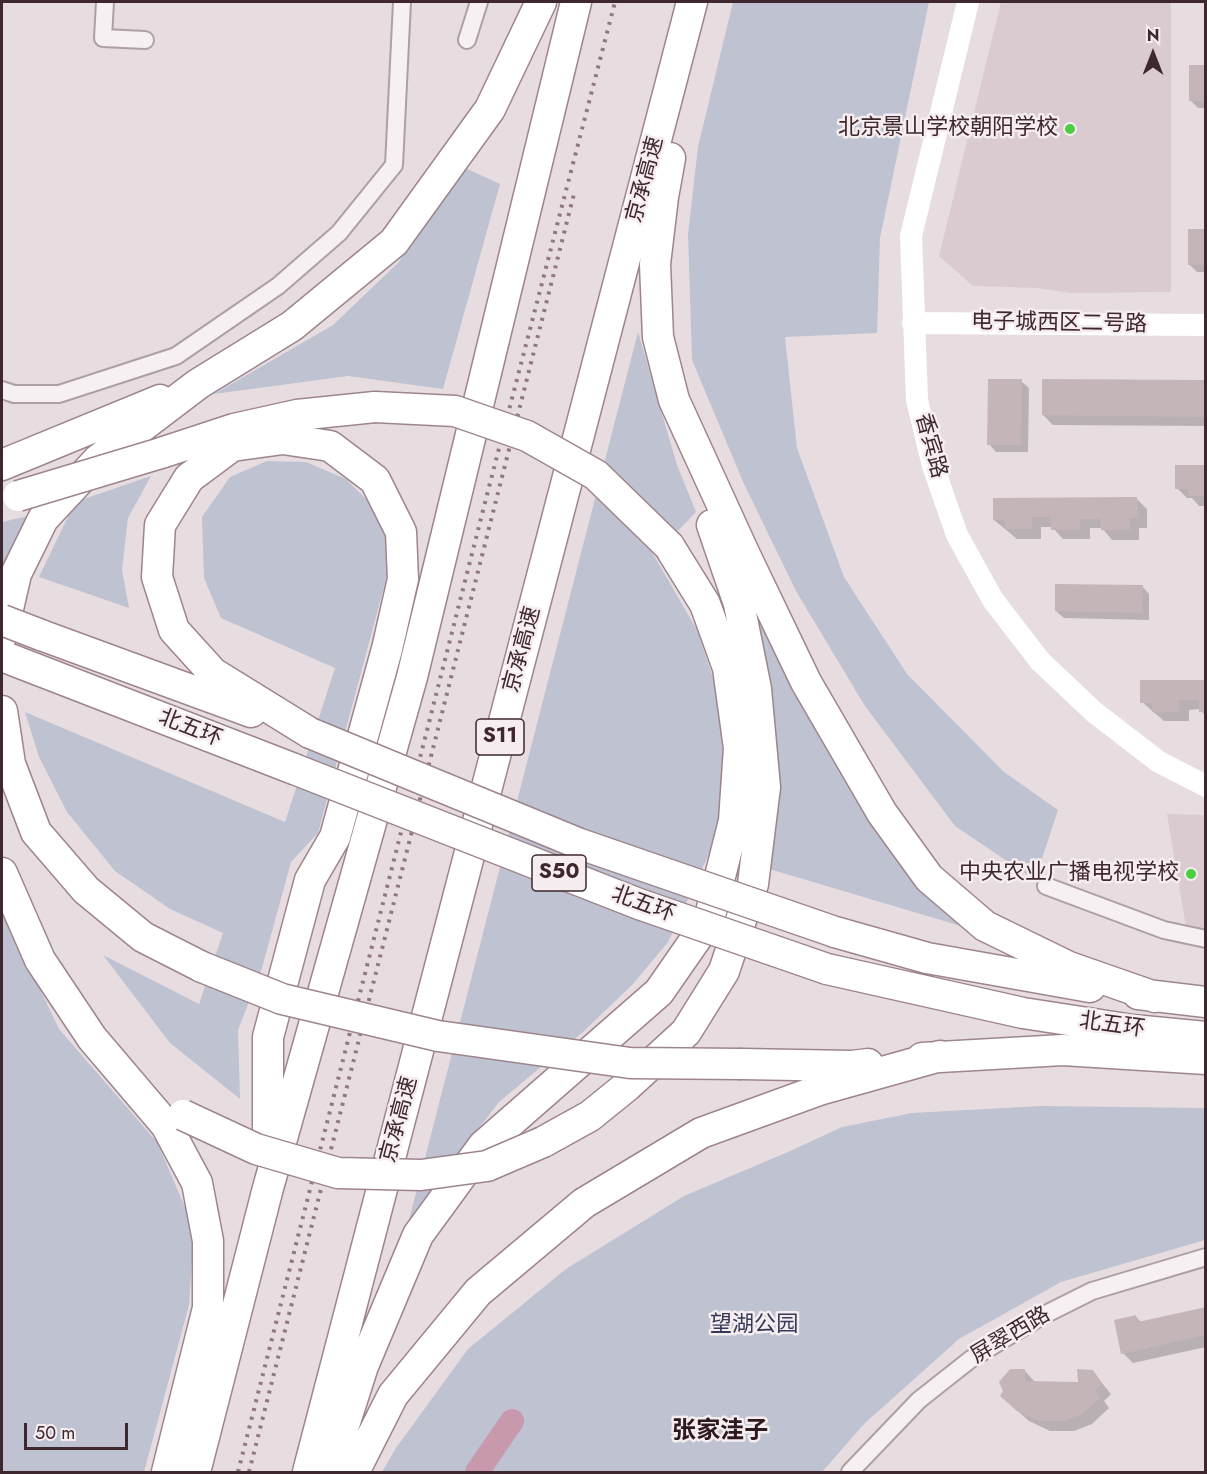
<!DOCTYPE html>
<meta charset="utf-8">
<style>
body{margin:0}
#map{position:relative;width:1207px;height:1474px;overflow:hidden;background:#e7dde0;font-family:Jost,sans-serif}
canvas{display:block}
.frame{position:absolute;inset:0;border:3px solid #3e272e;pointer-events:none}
.north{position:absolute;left:1123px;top:24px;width:60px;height:60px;-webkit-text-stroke:4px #f5edef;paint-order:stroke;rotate:0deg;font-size:16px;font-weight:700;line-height:24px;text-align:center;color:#3e272e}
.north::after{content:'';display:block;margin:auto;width:21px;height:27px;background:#3e272e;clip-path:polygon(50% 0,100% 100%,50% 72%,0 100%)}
.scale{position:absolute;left:24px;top:1423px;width:104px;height:27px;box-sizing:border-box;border:3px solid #3e272e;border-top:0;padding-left:8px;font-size:18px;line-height:21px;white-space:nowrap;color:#3e272e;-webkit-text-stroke:4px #f5edef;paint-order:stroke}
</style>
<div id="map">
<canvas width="1207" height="1474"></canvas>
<div class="frame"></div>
<div class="north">N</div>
<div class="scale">50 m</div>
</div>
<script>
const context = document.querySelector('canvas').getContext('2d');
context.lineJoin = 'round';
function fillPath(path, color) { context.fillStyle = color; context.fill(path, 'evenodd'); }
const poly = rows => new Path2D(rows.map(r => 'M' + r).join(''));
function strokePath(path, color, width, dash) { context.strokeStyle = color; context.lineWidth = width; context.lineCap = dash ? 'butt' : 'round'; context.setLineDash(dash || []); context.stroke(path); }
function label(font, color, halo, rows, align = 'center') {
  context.font = font + ' Jost,"Noto Sans SC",sans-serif'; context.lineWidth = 5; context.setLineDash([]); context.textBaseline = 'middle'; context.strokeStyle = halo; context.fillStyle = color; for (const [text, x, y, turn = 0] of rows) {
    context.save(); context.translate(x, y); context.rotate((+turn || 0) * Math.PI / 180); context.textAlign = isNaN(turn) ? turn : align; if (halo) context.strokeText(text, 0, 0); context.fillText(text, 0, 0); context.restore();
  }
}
fillPath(poly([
 [1001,2,1171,2,1171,292,1071,293,1037,288,973,286,939,256],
 [1167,814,1205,815,1205,935,1187,933]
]), '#d9cbcf');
fillPath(poly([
 [733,2,929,2,880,238,877,333,785,337,797,448,844,577,907,674,1004,772,1058,810,1035,880,955,826,865,706,796,591,744,484,692,360,688,234,698,147],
 [461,166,500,184,443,389,348,376,214,394,333,325,398,263],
 [638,332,677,465,696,512,674,535,649,547,697,630,720,699,729,775,715,841,668,942,633,984,584,1031,499,1102,409,1220],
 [267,461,306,462,346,479,383,516,388,572,318,833,291,862,262,968,238,1030,240,1099,170,1043,103,955,199,1004,223,933,170,909,115,871,67,812,39,757,25,712,285,822,335,668,221,618,204,578,202,517,230,477],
 [151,476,128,518,122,570,129,608,39,577,75,502],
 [28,516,2,566,2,522],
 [760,623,819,735,849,778,971,929,766,868,772,734],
 [2,910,59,1029,157,1142,194,1228,189,1305,144,1472,2,1472],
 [1041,1106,1205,1108,1205,1240,1061,1282,959,1339,865,1423,822,1472,382,1472,396,1448,468,1349,566,1269,684,1196,788,1152,842,1127,912,1113]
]), '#bec2d1');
fillPath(poly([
 [1206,66,1206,108,1198,108,1190,100],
 [1206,231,1206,272,1197,272,1190,265],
 [1021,381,1029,388,1028,452,996,452,989,444],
 [1206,382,1206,426,1053,425,1043,415],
 [1206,467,1206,506,1199,506,1192,498,1187,498,1177,488],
 [1137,499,1147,509,1147,528,1139,528,1139,540,1112,540,1102,528,1090,528,1090,539,1063,539,1052,527,1041,527,1041,539,1017,539,994,520],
 [1142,586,1149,594,1149,620,1064,618,1056,611],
 [1206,681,1206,717,1200,709,1189,710,1189,721,1164,721,1142,702],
 [1206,1309,1206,1347,1133,1363,1123,1353,1136,1317,1142,1323],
 [1024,1370,1034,1381,1034,1383,1079,1383,1092,1371,1111,1394,1104,1401,1109,1408,1092,1424,1074,1431,1050,1431,1029,1421,1012,1406]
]), '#0003');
strokePath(poly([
 [477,1472,512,1421]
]), '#c898ac', 24);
fillPath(poly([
 [1189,65,1206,65,1206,101,1189,101],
 [1188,229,1206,229,1206,265,1188,265],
 [988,379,1022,379,1021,445,987,445],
 [1042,379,1206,380,1206,417,1042,415],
 [1175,465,1206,465,1206,496,1188,496,1188,489,1175,489],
 [1137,497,1138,518,1130,518,1130,530,1101,530,1100,519,1080,519,1080,530,1051,530,1051,517,1032,517,1032,529,1005,529,1005,520,993,520,993,498],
 [1055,584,1143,585,1142,613,1055,611],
 [1140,680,1206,680,1206,712,1199,712,1199,700,1179,700,1179,712,1152,712,1152,703,1140,703],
 [1206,1307,1206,1335,1121,1354,1114,1320,1136,1315,1138,1322],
 [1010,1369,1025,1369,1025,1381,1078,1382,1077,1369,1093,1370,1102,1383,1095,1390,1100,1398,1082,1414,1063,1421,1039,1421,1017,1411,1000,1396,1003,1391,999,1382]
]), '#c4b5b9');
const street = poly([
 [105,2,103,38,145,40],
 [467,40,479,2],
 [2,390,14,394,59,394,176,356,278,286,339,233,394,165,402,2],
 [1046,886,1164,930,1206,939],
 [850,1472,919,1400,971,1359,1042,1316,1092,1291,1206,1257]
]);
const highway = poly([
 [670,158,663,197,655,264,658,337,674,400,745,555,806,682,882,813,929,878,985,926,1069,967,1155,997],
 [161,453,234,429,297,415,375,407],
 [2,465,160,400],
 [2,635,16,574,43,519,98,460,198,384,292,326,394,242,490,109,541,2],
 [41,635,251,712],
 [2,656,294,769],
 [2,711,10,764,36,832,86,890,143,937,202,967],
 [2,873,40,960,92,1038,166,1125,197,1183,208,1241,208,1308,167,1472],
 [835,932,927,958,1090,987],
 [827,969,1023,1013,1133,1030,1206,1037],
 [1138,994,1206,1002],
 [922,1058,1063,1050,1206,1059],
 [742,1064,852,1066,868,1064],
 [543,1142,590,1116,627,1086,686,1032,724,971,753,884,765,787,756,689,739,604,712,525],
 [268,1150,268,1037,310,880,335,837,387,649,403,579,401,532,375,480,330,446,283,439,232,446,189,478,160,525,157,577,174,630,213,673,310,733],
 [195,1472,268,1188,412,677,576,2],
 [308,1472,692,2],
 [329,1472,363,1366,418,1235,483,1146,659,992,709,920,734,821,739,748,728,668,705,604,669,546],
 [354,1472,393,1395,478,1292,584,1203,701,1133,822,1089,940,1056]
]);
strokePath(street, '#ae9fa3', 20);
strokePath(highway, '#9e858d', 33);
strokePath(street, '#f6f0f2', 16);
strokePath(poly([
 [968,2,911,236,917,400,933,466,957,535,993,600,1040,661,1094,712,1159,762,1206,786],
 [913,323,1206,325]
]), '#fff', 22);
strokePath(highway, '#fff', 30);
strokePath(poly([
 [238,1472,489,487,615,2],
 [249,1472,575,190]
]), '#91777f', 4, [3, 6]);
const highwayBridge = poly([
 [375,407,455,411,527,436,596,475,669,546],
 [18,496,161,453],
 [2,620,41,635],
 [310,733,580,844,835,932],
 [294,769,639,904,827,969],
 [202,967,282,999,438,1036,630,1063,742,1064],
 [183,1115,256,1149,338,1173,421,1175,487,1166,543,1142]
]);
strokePath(highwayBridge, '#9e858d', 33, []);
strokePath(highwayBridge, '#fff', 30);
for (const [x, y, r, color] of [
 [1070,129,6,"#4cce41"],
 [1191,874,6,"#4cce41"]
]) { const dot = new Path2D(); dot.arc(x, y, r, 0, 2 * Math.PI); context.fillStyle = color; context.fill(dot); strokePath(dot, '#f5edef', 2); }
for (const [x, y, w] of [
 [500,737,48],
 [559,873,54]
]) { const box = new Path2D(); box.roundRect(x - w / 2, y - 18, w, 36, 4.5); context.fillStyle = '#f5edef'; context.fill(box); strokePath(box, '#3e272e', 1.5); }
label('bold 21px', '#3e272e', null, [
 ["S11",500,737],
 ["S50",559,873]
]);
label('22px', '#3e272e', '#f5edef', [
 ["北京景山学校朝阳学校",1058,129],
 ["中央农业广播电视学校",1179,874]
], 'right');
label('22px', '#3e272e', '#f5edef', [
 ["京承高速",646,180,-75],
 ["电子城西区二号路",1059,324,1],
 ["香宾路",930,446,75],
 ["京承高速",523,650,-75],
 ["北五环",190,729,21],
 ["北五环",643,905,20],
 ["北五环",1112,1026,8],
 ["京承高速",400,1120,-75],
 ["屏翠西路",1011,1336,-31]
]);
label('22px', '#343959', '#f5edef', [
 ["望湖公园",754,1326]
]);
label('bold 24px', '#2e191f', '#f5edef', [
 ["张家洼子",720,1432]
]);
</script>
